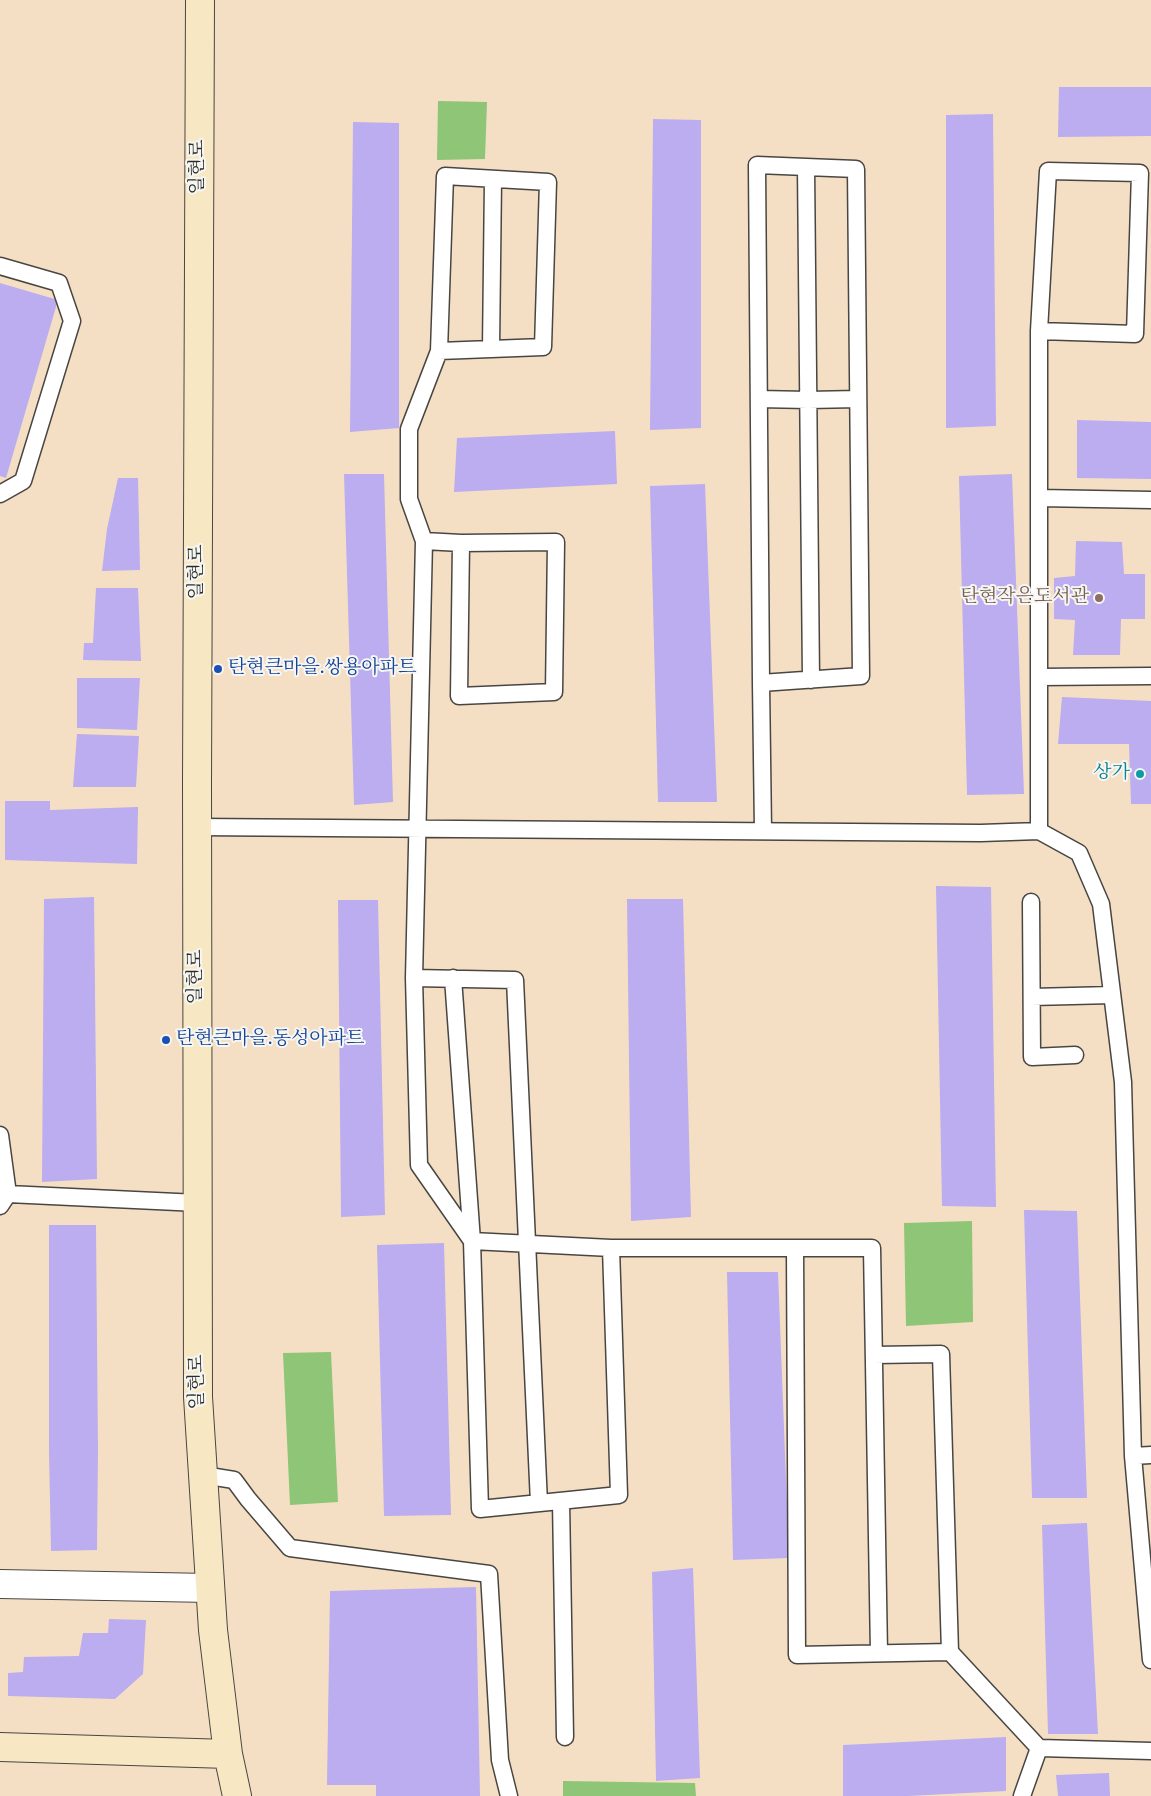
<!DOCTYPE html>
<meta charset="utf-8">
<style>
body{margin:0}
canvas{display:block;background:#f4dfc4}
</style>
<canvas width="1151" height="1796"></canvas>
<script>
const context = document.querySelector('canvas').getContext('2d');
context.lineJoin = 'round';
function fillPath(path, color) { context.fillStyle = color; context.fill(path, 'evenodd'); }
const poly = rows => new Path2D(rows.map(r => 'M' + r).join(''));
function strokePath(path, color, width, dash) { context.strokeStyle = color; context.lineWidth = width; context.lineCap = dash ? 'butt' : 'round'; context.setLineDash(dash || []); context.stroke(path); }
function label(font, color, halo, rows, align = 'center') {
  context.font = font + ' Cardo,"Noto Serif KR",serif'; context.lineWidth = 4; context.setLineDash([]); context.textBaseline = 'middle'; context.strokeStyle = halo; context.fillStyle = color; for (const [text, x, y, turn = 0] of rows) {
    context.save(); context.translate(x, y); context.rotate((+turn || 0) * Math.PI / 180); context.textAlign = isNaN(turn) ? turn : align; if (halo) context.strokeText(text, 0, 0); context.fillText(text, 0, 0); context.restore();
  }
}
fillPath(poly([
 [438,101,487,102,485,159,437,160],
 [972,1221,973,1322,906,1326,904,1223],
 [331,1352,338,1502,290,1505,283,1353],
 [563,1781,695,1783,696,1796,563,1796]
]), '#8ec577');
fillPath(poly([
 [1059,87,1151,87,1151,136,1058,137],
 [993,114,996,426,946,428,946,115],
 [653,119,701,120,701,428,650,430],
 [353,122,399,123,399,428,350,432],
 [0,283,58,300,6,478,0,476],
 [1077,420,1151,422,1151,479,1077,478],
 [615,431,617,484,454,492,457,438],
 [344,474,384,474,393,802,354,805],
 [1012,474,1024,794,967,795,959,476],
 [118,478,138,478,140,570,102,571,107,529],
 [705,484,717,802,658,802,650,486],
 [1076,541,1122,542,1124,574,1145,574,1145,619,1121,619,1120,655,1073,655,1075,620,1054,619,1054,578,1075,576],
 [96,588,138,588,141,661,83,660,84,643,93,643],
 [77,678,140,678,137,730,77,728],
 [1062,697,1151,701,1151,804,1131,804,1129,744,1058,744],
 [77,734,139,736,136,787,73,787],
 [5,801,50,801,50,810,138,807,137,864,5,860],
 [936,886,991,887,996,1207,942,1206],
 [94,897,97,1179,42,1182,44,899],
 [627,899,683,899,691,1217,631,1221],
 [338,900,378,900,385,1215,341,1217],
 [1024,1210,1077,1211,1087,1498,1032,1498],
 [49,1225,96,1225,98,1451,89,1451,98,1451,97,1550,51,1551,49,1451],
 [444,1243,451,1515,384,1516,377,1245],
 [727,1272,778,1272,789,1558,733,1560],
 [1087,1523,1098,1734,1048,1734,1042,1525],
 [693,1568,700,1778,656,1781,652,1572],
 [476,1587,480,1796,376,1796,376,1785,327,1785,330,1591],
 [109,1619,146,1620,143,1674,115,1699,8,1696,8,1673,23,1672,24,1657,79,1656,83,1633,108,1633],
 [1006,1737,1006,1791,908,1796,843,1796,843,1745],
 [1109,1773,1110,1796,1058,1796,1056,1775]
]), '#bbadef');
const lane = poly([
 [806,167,811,680],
 [0,266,59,283,72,321,23,481,0,494],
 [1039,331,1135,334,1140,173,1048,171,1039,331,1039,831],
 [491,349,493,179],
 [439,351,543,347,548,182,445,176,439,351,409,429,409,499,424,541,414,978,419,1165,472,1241,611,1248,872,1248,879,1653],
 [759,399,808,400,858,399],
 [1039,498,1151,500],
 [424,541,461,543,556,542,554,692,459,696,461,543],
 [1039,677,1151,676],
 [761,683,861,676,856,169,757,165,761,683,763,831],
 [197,827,981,833,1039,831,1079,853,1101,904,1123,1082,1133,1456,1151,1660],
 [1031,902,1032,1057,1075,1055],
 [414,978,515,980,539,1503],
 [453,978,472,1241,480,1509,619,1495,611,1248],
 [1032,997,1112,995],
 [0,1135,8,1194,0,1206],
 [8,1194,198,1203],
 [795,1248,797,1655,950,1652],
 [874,1355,941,1354,950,1652,1039,1748,1151,1751],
 [1133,1456,1151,1455],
 [203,1475,234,1480,248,1499,290,1548,489,1574,500,1760,509,1796],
 [561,1501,565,1737],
 [1022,1796,1039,1748]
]);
const street = poly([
 [0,1584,210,1588]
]);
const secondary = poly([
 [200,0,197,782,198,1397,213,1630,228,1754,237,1796],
 [0,1747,228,1754]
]);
strokePath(lane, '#494642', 19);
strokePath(street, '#494642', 30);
strokePath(secondary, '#494642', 30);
strokePath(lane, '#fff', 16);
strokePath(street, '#fff', 28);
strokePath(secondary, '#f7e8c3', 28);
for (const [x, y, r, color] of [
 [1099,598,5,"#8d6e63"],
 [218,669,5,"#1a4fb4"],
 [1140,774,5,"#0f9aa8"],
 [166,1040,5,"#1a4fb4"]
]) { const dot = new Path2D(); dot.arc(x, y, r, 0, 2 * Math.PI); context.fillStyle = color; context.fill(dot); strokePath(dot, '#f6f6f2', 2); }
label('19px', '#2b2b2b', '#f6f6f2', [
 ["일현로",199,167,-90],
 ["일현로",198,572,-90],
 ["일현로",197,977,-90],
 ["일현로",198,1382,-91]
]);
label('19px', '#785e54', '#f6f6f2', [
 ["탄현작은도서관",1089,598]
], 'right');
label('19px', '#164399', '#f6f6f2', [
 ["탄현큰마을.쌍용아파트",228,669],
 ["탄현큰마을.동성아파트",176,1040]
], 'left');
label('19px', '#0d838f', '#f6f6f2', [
 ["상가",1130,774]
], 'right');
</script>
